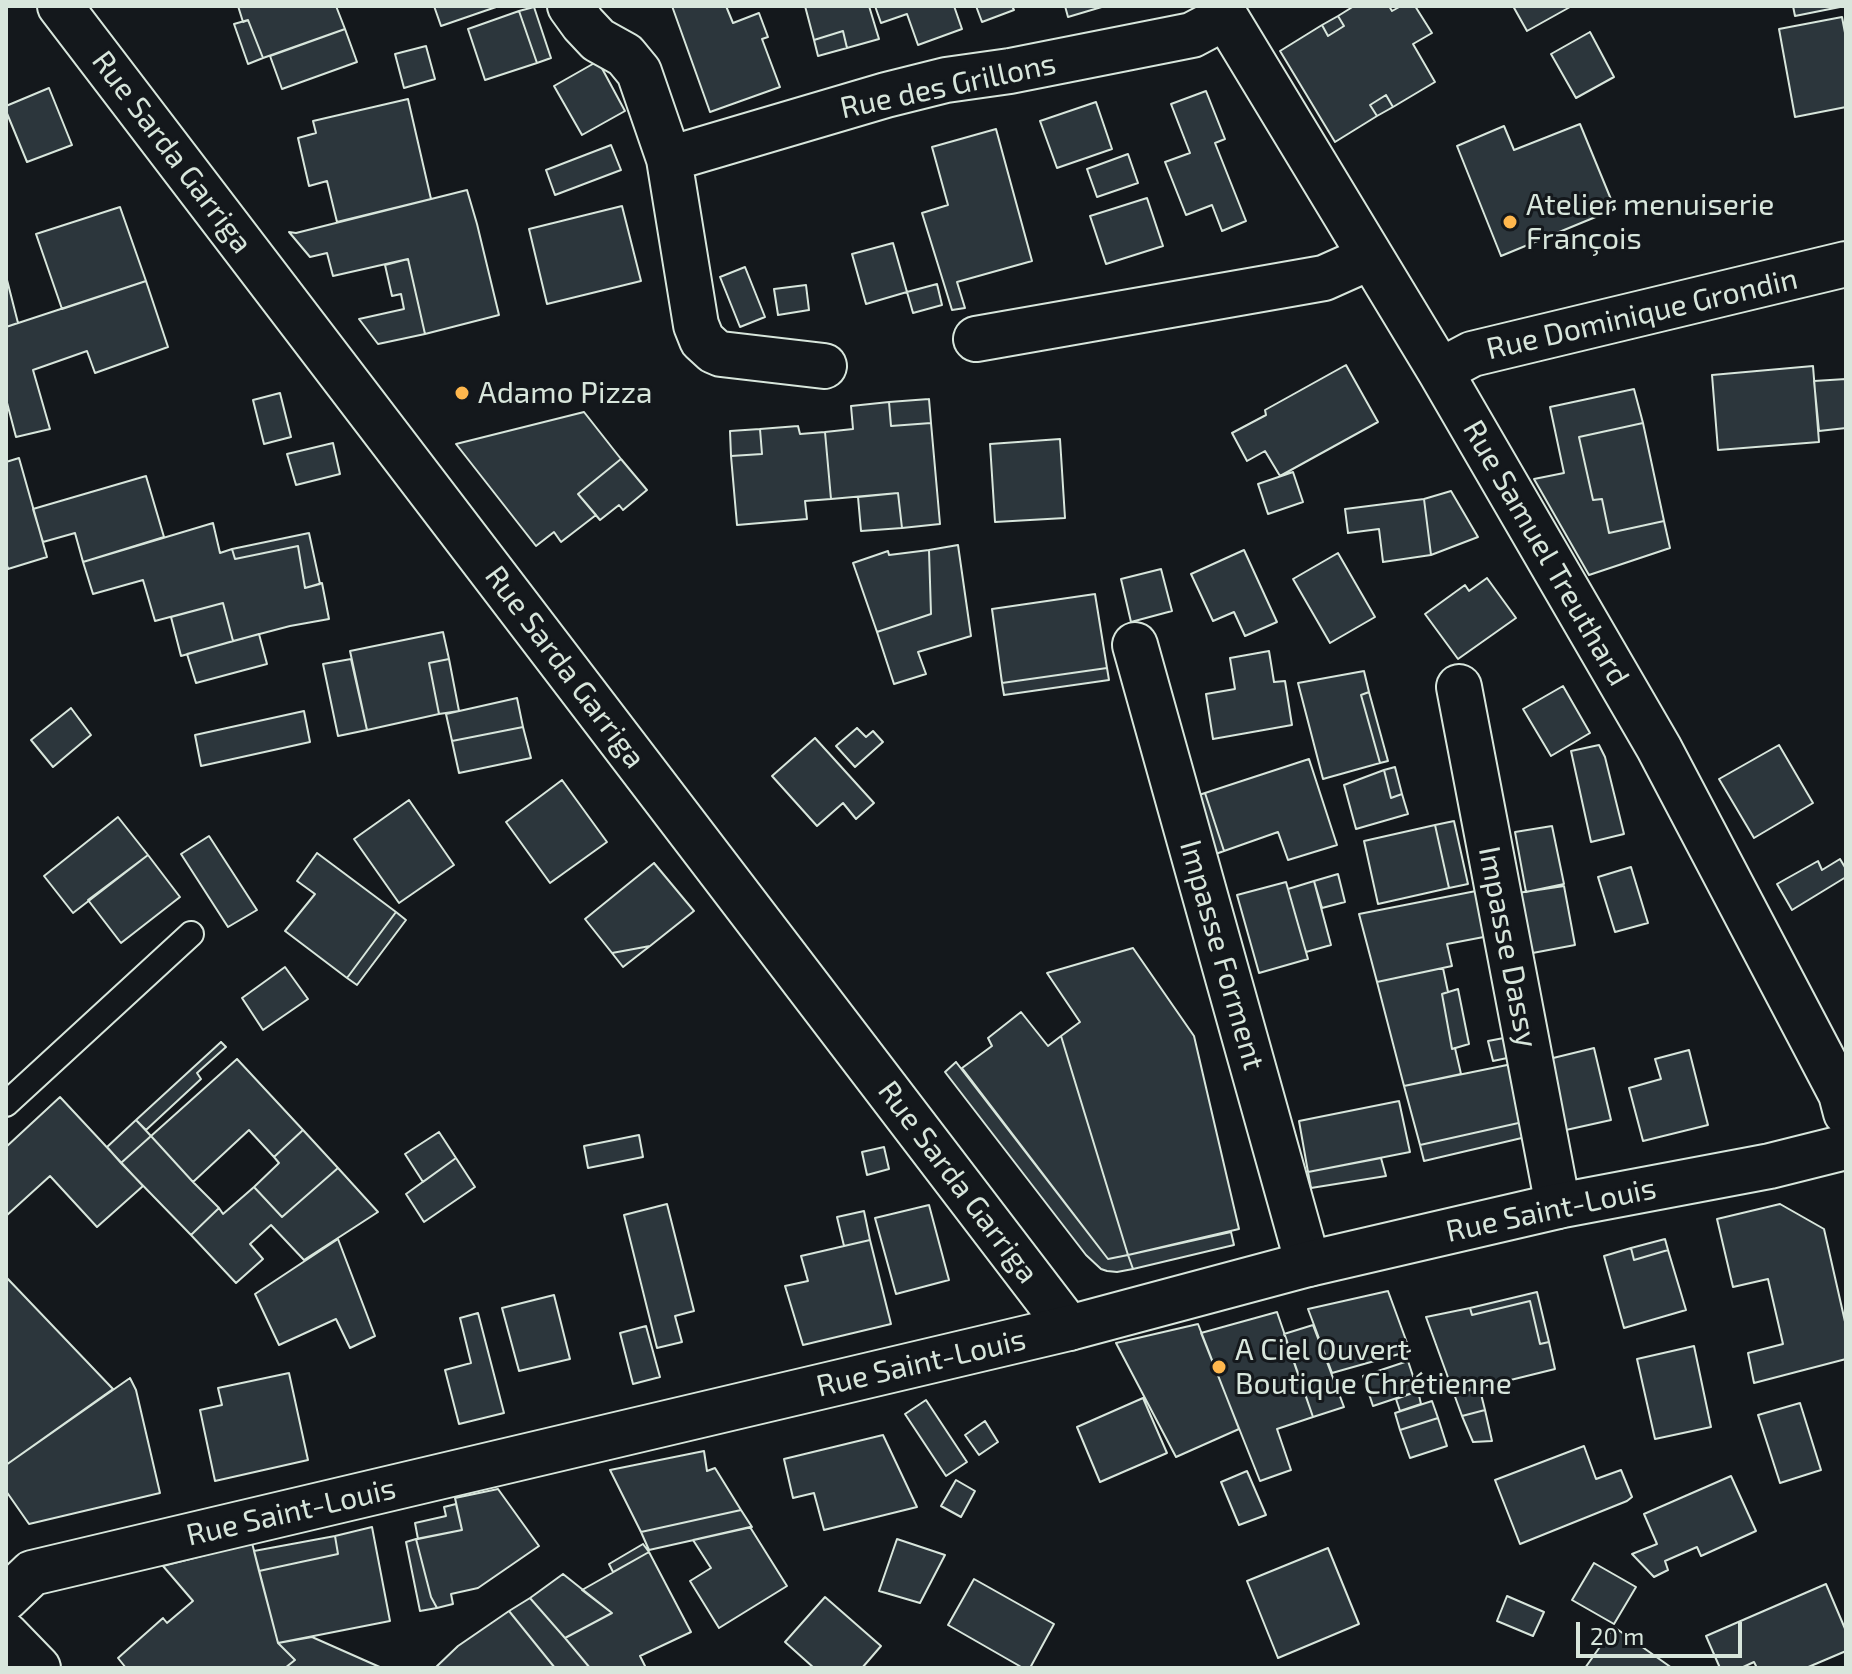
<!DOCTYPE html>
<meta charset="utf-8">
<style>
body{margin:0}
#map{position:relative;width:1852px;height:1674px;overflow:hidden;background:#14181c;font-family:"Exo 2",sans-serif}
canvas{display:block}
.frame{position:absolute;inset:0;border:8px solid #d8e6dc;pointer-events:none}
.scale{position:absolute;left:1576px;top:1622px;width:166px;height:36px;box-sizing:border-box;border:4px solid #d8e6dc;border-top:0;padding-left:10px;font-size:24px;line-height:28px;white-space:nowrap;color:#d8e6dc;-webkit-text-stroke:6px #14181c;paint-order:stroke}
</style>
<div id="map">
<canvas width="1852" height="1674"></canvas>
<div class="frame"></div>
<div class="scale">20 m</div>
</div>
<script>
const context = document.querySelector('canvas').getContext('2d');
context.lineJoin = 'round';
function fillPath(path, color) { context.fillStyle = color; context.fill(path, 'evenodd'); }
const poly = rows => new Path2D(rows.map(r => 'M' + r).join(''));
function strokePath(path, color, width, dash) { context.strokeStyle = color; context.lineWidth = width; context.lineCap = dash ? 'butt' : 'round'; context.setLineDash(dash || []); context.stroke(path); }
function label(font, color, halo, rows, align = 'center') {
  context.font = font + ' "Exo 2",sans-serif'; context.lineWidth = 6; context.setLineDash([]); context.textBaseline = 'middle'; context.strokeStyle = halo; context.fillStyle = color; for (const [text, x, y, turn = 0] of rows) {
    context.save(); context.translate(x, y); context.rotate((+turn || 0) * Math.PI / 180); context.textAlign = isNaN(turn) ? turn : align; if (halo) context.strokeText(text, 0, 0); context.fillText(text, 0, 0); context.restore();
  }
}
const building = poly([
 [238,6,336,6,345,29,263,58,248,20,243,22,238,6],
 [434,6,499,6,441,26,434,6],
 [672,6,726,6,733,23,759,13,768,37,762,39,780,87,710,112,672,6],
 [805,6,869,6,879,39,847,48,843,31,814,40,805,6],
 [875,6,954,6,962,29,918,45,907,14,881,23,875,6],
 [976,6,1012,6,1014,10,982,22,976,6],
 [1065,6,1105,6,1068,17,1065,6],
 [1354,6,1389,6,1392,11,1401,6,1415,6,1432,33,1413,44,1435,82,1393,107,1386,95,1370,105,1377,116,1335,142,1280,51,1322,25,1328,36,1344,26,1338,16,1354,6],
 [1513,6,1569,6,1570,7,1527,31,1513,6],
 [1793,6,1839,6,1840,7,1795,16,1793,6],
 [534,7,551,58,537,63,519,11,534,7],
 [519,11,537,63,485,80,468,29,519,11],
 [1338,16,1344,26,1328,36,1322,25,1338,16],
 [1842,17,1846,38,1846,107,1795,117,1779,29,1842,17],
 [248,20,263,58,248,64,234,24,248,20],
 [345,29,357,62,282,89,270,56,345,29],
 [843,31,847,48,818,56,814,40,843,31],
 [1590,32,1614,77,1576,98,1551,54,1590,32],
 [426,46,435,79,404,88,395,54,426,46],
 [598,61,625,111,582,135,554,86,598,61],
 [49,88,72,145,27,162,6,111,6,106,49,88],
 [1206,91,1225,139,1215,143,1246,221,1222,231,1212,205,1186,215,1165,162,1190,153,1171,104,1206,91],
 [1386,95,1393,107,1377,116,1370,105,1386,95],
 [408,99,431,199,337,222,327,181,309,186,298,138,316,133,313,121,408,99],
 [1096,102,1112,149,1057,168,1040,121,1096,102],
 [1580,124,1615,209,1501,256,1457,146,1504,126,1514,150,1580,124],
 [996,129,1032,261,957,282,965,308,952,310,922,213,948,205,932,147,996,129],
 [611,145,621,170,555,195,546,170,611,145],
 [1128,154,1138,183,1097,197,1087,169,1128,154],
 [467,190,477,224,499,315,425,334,408,259,333,276,327,253,310,257,289,232,296,233,467,190],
 [1147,198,1163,246,1106,264,1090,216,1147,198],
 [622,206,641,281,547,304,529,229,622,206],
 [120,207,146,281,62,309,36,234,120,207],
 [893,243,907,292,866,304,852,254,893,243],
 [408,259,425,334,378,344,359,319,404,309,401,294,392,296,385,265,408,259],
 [745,267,765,317,740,327,720,277,745,267],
 [6,276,18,323,6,327,6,276],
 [146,281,168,347,95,373,87,351,33,370,50,429,16,437,6,399,6,327,146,281],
 [937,284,942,305,913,313,907,292,937,284],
 [806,285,809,310,778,315,774,289,806,285],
 [1346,365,1378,422,1280,476,1265,451,1247,461,1232,433,1266,415,1265,410,1346,365],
 [1813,366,1819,442,1718,450,1712,375,1813,366],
 [1846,379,1846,428,1819,431,1814,381,1846,379],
 [1634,389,1643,423,1579,437,1593,500,1602,499,1609,533,1664,521,1670,548,1589,575,1534,479,1564,473,1550,407,1634,389],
 [280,393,291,437,264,444,253,400,280,393],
 [929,399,931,423,891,426,889,402,929,399],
 [889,402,891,426,931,423,940,524,902,528,898,493,831,499,825,432,853,429,851,406,889,402],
 [584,412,621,459,578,494,596,515,561,542,554,532,536,546,456,444,584,412],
 [1643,423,1664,521,1609,533,1602,499,1593,500,1579,437,1643,423],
 [798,426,800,434,825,432,831,499,805,501,807,519,737,525,731,456,762,454,760,429,798,426],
 [760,429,762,454,731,456,730,431,760,429],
 [1060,439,1065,518,995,522,990,444,1060,439],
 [333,443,340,474,296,485,287,454,333,443],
 [19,458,47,557,8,569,6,562,6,462,19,458],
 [621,459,647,490,623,510,619,505,600,520,578,494,621,459],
 [1293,472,1303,502,1268,514,1258,484,1293,472],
 [146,476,164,537,83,562,75,533,43,542,33,509,146,476],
 [1451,491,1478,537,1431,555,1424,499,1451,491],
 [898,493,902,528,861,531,858,497,898,493],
 [1424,499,1431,555,1383,562,1379,529,1348,533,1345,509,1424,499],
 [213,523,220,553,232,549,235,559,298,546,305,588,322,583,329,619,290,626,233,641,223,603,155,621,143,580,93,594,83,562,213,523],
 [309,533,320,584,305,588,298,546,235,559,232,549,309,533],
 [958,545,971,636,918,652,926,674,894,684,877,632,931,614,929,550,958,545],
 [929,550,931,614,877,632,853,563,888,551,889,555,929,550],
 [1244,550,1277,622,1245,636,1234,612,1213,621,1191,574,1244,550],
 [1338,553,1375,617,1330,643,1293,579,1338,553],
 [1161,569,1172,611,1131,622,1121,579,1161,569],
 [1487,578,1516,618,1458,659,1425,614,1465,585,1469,591,1487,578],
 [1095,594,1107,668,1002,683,992,609,1095,594],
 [223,603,233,641,181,656,171,617,223,603],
 [443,632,449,659,429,663,439,714,367,730,350,651,443,632],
 [259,634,267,664,196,683,187,654,259,634],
 [1269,651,1274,682,1285,681,1292,725,1213,739,1206,694,1235,689,1230,658,1269,651],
 [351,659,367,730,338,736,323,664,351,659],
 [449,659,459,711,439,714,429,663,449,659],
 [1107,668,1109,680,1004,695,1002,683,1107,668],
 [1364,671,1369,692,1361,695,1380,763,1323,779,1298,683,1364,671],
 [1563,686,1590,733,1551,756,1523,709,1563,686],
 [1369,692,1388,761,1380,763,1361,695,1369,692],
 [517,698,523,727,452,741,446,714,517,698],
 [71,708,91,735,53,767,31,740,71,708],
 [304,711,310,742,201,766,195,735,304,711],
 [523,727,531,758,459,773,452,741,523,727],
 [857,728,866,737,873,731,883,742,855,767,836,746,857,728],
 [815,738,874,803,856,819,843,803,817,826,772,776,815,738],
 [1599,745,1605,757,1624,834,1591,842,1571,751,1599,745],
 [1779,745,1813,803,1754,838,1719,779,1779,745],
 [1309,759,1337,845,1288,860,1278,832,1224,851,1205,793,1309,759],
 [1395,767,1402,794,1391,798,1384,770,1395,767],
 [1384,770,1391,798,1402,794,1408,814,1356,829,1344,785,1384,770],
 [562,780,607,842,550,883,506,822,562,780],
 [1205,793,1224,851,1210,856,1193,797,1205,793],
 [409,800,454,865,399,903,354,839,409,800],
 [118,817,148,855,73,913,44,876,118,817],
 [1454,821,1468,884,1449,888,1435,825,1454,821],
 [1435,825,1449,888,1378,904,1364,841,1435,825],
 [1552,826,1564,884,1526,892,1515,832,1552,826],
 [209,836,257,910,228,927,181,854,209,836],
 [317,853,396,912,347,978,285,931,315,894,297,881,317,853],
 [148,855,180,897,121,943,88,900,148,855],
 [1840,859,1846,869,1846,877,1792,910,1777,884,1818,861,1822,870,1840,859],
 [654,863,694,911,650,946,612,953,585,919,654,863],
 [1631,867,1648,923,1615,932,1598,877,1631,867],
 [1338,874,1345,902,1322,908,1314,881,1338,874],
 [1314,881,1331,945,1306,952,1288,889,1314,881],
 [1286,882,1308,959,1259,973,1237,895,1286,882],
 [1564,886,1575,945,1522,955,1511,894,1564,886],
 [1481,890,1489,936,1447,944,1452,966,1377,982,1359,914,1481,890],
 [396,912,406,920,357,985,347,978,396,912],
 [650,946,623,967,612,953,650,946],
 [1133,948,1194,1036,1239,1229,1128,1255,1061,1036,1080,1022,1047,973,1133,948],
 [285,967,308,999,263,1030,242,998,285,967],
 [1443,968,1448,992,1442,994,1452,1049,1455,1048,1461,1074,1404,1086,1377,982,1443,968],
 [1458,989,1469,1044,1452,1049,1442,994,1458,989],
 [1021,1012,1048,1046,1061,1036,1128,1255,1108,1259,962,1068,992,1046,988,1038,1021,1012],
 [1509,1037,1512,1057,1493,1061,1488,1041,1509,1037],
 [221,1042,226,1047,197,1073,201,1079,146,1130,136,1120,221,1042],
 [1594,1048,1611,1120,1566,1130,1549,1059,1594,1048],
 [1689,1050,1708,1125,1643,1141,1629,1088,1661,1079,1655,1059,1689,1050],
 [237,1059,303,1130,274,1157,249,1130,193,1182,151,1136,237,1059],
 [956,1062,1108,1259,1128,1255,1133,1269,1117,1272,1107,1271,1101,1269,1086,1255,945,1072,956,1062],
 [1512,1064,1523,1122,1420,1145,1404,1086,1512,1064],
 [60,1097,143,1186,97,1227,50,1176,6,1216,6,1147,60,1097],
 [1399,1101,1410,1152,1308,1172,1299,1121,1399,1101],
 [136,1120,151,1136,121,1163,107,1147,136,1120],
 [1523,1122,1526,1137,1424,1161,1420,1145,1523,1122],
 [303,1130,338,1168,282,1217,254,1187,279,1163,274,1157,303,1130],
 [439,1132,456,1158,423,1182,405,1154,439,1132],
 [639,1135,643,1157,588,1168,584,1146,639,1135],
 [151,1136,193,1182,219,1208,191,1235,121,1163,151,1136],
 [884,1147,889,1169,867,1175,862,1152,884,1147],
 [456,1158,475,1187,424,1222,406,1194,456,1158],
 [1381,1158,1386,1176,1311,1188,1308,1172,1381,1158],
 [338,1168,378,1212,304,1260,271,1225,250,1244,263,1259,236,1283,191,1235,219,1208,223,1214,254,1187,282,1217,338,1168],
 [667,1204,694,1311,675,1316,682,1342,657,1348,624,1215,667,1204],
 [1780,1204,1824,1229,1846,1326,1846,1359,1754,1383,1748,1353,1783,1344,1768,1279,1733,1287,1717,1219,1780,1204],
 [929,1205,949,1280,896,1294,875,1218,929,1205],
 [864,1211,870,1240,844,1246,837,1217,864,1211],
 [1231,1232,1234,1245,1133,1269,1128,1255,1231,1232],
 [338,1239,375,1336,350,1348,336,1319,279,1345,255,1294,338,1239],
 [1665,1239,1668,1250,1634,1260,1631,1248,1665,1239],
 [870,1240,891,1324,803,1345,785,1286,808,1281,801,1256,870,1240],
 [1631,1248,1634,1260,1668,1250,1686,1310,1624,1328,1604,1256,1631,1248],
 [6,1277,113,1389,6,1465,6,1277],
 [1388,1291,1410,1351,1332,1373,1308,1309,1388,1291],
 [1537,1292,1549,1342,1540,1344,1530,1301,1472,1315,1470,1308,1537,1292],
 [554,1295,570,1359,519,1371,502,1308,554,1295],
 [1530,1301,1540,1344,1549,1342,1555,1369,1454,1394,1426,1317,1470,1308,1472,1315,1530,1301],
 [1277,1312,1313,1417,1277,1429,1291,1470,1260,1481,1201,1333,1277,1312],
 [478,1313,504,1413,459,1424,445,1370,471,1363,460,1318,478,1313],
 [1198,1324,1239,1429,1176,1457,1116,1343,1198,1324],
 [1313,1325,1344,1407,1313,1417,1284,1334,1313,1325],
 [646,1326,660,1377,633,1384,620,1333,646,1326],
 [1694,1346,1711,1427,1655,1439,1637,1359,1694,1346],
 [1408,1361,1418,1391,1373,1406,1363,1376,1408,1361],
 [289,1373,308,1460,215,1481,200,1410,222,1405,218,1388,289,1373],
 [130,1378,136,1390,160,1493,29,1524,6,1491,6,1465,130,1378],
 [1479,1386,1485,1410,1462,1416,1454,1394,1479,1386],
 [1418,1391,1421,1404,1400,1411,1396,1399,1418,1391],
 [1143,1398,1167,1453,1100,1482,1077,1427,1143,1398],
 [926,1400,967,1462,946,1476,905,1414,926,1400],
 [1432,1401,1438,1418,1400,1430,1395,1413,1432,1401],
 [1800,1403,1821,1470,1780,1483,1758,1415,1800,1403],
 [1485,1410,1492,1441,1473,1442,1462,1416,1485,1410],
 [1438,1418,1447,1446,1410,1458,1400,1430,1438,1418],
 [985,1421,998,1442,979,1455,965,1435,985,1421],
 [883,1435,917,1507,824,1530,814,1493,793,1498,784,1459,883,1435],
 [1584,1446,1596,1479,1621,1470,1632,1497,1627,1501,1520,1544,1495,1480,1584,1446],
 [704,1451,707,1471,715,1468,741,1510,641,1532,610,1470,704,1451],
 [1247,1471,1266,1515,1239,1525,1221,1482,1247,1471],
 [1731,1476,1756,1531,1701,1556,1697,1547,1665,1561,1668,1570,1654,1577,1632,1554,1657,1544,1644,1514,1731,1476],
 [956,1480,975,1491,961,1517,941,1506,956,1480],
 [498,1489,539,1546,478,1588,451,1594,453,1604,437,1608,431,1597,416,1539,462,1530,455,1498,498,1489],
 [456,1504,462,1530,418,1539,415,1523,446,1516,444,1507,456,1504],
 [741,1510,752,1527,649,1550,641,1532,741,1510],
 [372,1527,390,1621,278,1643,259,1571,338,1554,335,1536,372,1527],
 [750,1527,787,1586,719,1628,690,1581,711,1568,693,1540,750,1527],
 [335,1536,338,1554,259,1571,254,1551,335,1536],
 [416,1539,431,1597,437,1608,420,1611,406,1542,416,1539],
 [897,1539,945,1555,920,1603,879,1591,897,1539],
 [252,1543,278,1643,295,1660,285,1668,126,1668,118,1658,163,1618,167,1623,193,1601,163,1566,252,1543],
 [643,1544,649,1552,613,1572,609,1564,643,1544],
 [1328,1548,1359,1624,1278,1658,1247,1581,1328,1548],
 [649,1552,691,1632,640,1656,646,1668,590,1668,565,1638,612,1613,582,1590,649,1552],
 [1594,1563,1636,1587,1614,1624,1572,1600,1594,1563],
 [563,1574,612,1613,565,1638,530,1598,563,1574],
 [974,1579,1054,1624,1030,1668,1023,1668,948,1625,974,1579],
 [1826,1584,1846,1631,1846,1651,1806,1668,1757,1668,1754,1662,1741,1668,1720,1668,1706,1636,1826,1584],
 [1507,1596,1544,1612,1533,1636,1497,1621,1507,1596],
 [825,1597,881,1646,862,1668,814,1668,785,1642,825,1597],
 [530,1598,565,1638,590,1668,555,1668,509,1611,530,1598],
 [509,1611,555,1668,435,1668,458,1646,509,1611],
 [1614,1627,1672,1668,1585,1668,1614,1627],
 [312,1637,382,1668,285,1668,295,1660,278,1643,312,1637]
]);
fillPath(building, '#2c363c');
strokePath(building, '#d8e6dc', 2);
const service = poly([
 [6,1104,191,934]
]);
const minor = poly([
 [60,6,1069,1328],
 [570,6,583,24,598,40,625,55,639,72,669,159,696,325,702,340,714,351,721,354,824,366],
 [1219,6,1440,371,1659,748,1841,1094,1846,1113],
 [669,159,886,95,946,80,1010,71,1192,35,1226,17],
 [976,339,1324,278,1371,257],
 [1440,371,1472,354,1846,264],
 [1135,645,1308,1264],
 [1459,687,1558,1206]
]);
const secondary = poly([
 [6,1598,32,1573,1069,1328,1308,1264,1558,1206,1770,1166,1846,1147],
 [6,1635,38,1668]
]);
strokePath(service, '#d8e6dc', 28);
strokePath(minor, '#d8e6dc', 48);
strokePath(secondary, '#d8e6dc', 48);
strokePath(service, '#14181c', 24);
strokePath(minor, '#14181c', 44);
strokePath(secondary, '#14181c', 44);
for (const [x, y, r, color] of [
 [1510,222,8,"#ffb74d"],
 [462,393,8,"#ffb74d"],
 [1219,1367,8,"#ffb74d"]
]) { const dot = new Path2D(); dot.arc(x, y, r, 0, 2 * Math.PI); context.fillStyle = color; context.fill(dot); strokePath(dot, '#14181c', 3); }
label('30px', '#d8e6dc', '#14181c', [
 ["Rue des Grillons",948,86,-12],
 ["Rue Sarda Garriga",172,152,53],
 ["Rue Dominique Grondin",1642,314,-13],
 ["Rue Samuel Treuthard",1546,553,60],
 ["Rue Sarda Garriga",565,667,53],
 ["Impasse Dassy",1508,947,79],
 ["Impasse Forment",1222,955,74],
 ["Rue Sarda Garriga",958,1182,53],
 ["Rue Saint-Louis",1551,1210,-12],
 ["Rue Saint-Louis",921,1363,-13],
 ["Rue Saint-Louis",291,1512,-13]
]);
label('30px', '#d8e6dc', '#14181c', [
 ["Atelier menuiserie",1526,205],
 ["François",1526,239],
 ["Adamo Pizza",478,393],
 ["A Ciel Ouvert",1235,1350],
 ["Boutique Chrétienne",1235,1384]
], 'left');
</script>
